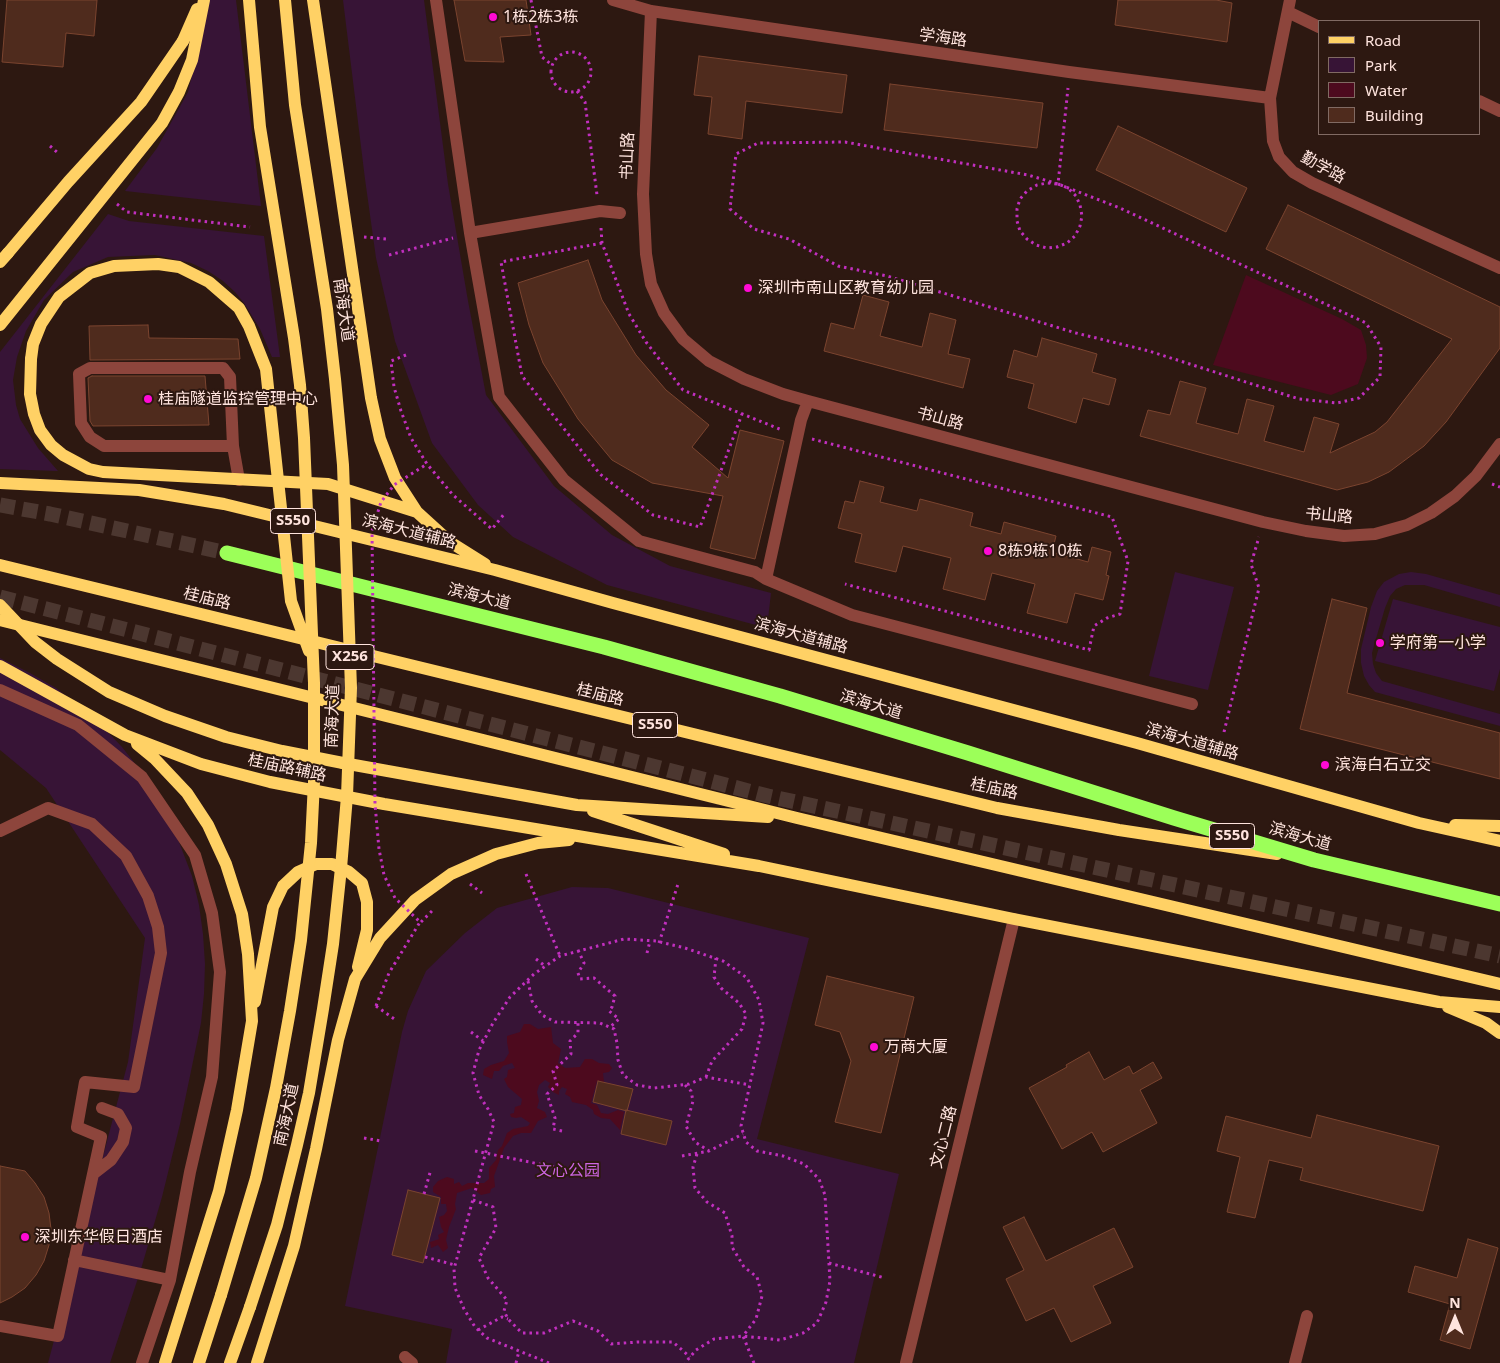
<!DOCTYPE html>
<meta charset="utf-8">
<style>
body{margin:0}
#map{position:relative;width:1500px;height:1363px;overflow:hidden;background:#2d1811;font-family:"Noto Sans",sans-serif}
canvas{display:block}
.legend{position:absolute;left:1318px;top:20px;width:162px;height:115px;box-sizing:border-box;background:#2d1811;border:1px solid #816a63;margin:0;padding:6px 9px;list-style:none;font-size:15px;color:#ffe4de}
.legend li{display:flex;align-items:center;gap:10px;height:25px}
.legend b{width:25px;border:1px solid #816a63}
.north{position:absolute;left:1430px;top:1293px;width:50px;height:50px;-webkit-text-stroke:4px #2d1811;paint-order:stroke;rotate:0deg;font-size:14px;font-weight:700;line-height:20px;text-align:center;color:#ffe4de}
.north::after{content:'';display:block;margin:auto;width:18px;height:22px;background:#ffe4de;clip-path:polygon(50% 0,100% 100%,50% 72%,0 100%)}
</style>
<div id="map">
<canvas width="1500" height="1363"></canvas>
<ul class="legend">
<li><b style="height:6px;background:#ffd165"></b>Road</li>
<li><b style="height:14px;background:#371436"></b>Park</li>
<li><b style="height:14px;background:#4d0a1e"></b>Water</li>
<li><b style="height:14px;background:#4f2b1d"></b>Building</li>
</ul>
<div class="north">N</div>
</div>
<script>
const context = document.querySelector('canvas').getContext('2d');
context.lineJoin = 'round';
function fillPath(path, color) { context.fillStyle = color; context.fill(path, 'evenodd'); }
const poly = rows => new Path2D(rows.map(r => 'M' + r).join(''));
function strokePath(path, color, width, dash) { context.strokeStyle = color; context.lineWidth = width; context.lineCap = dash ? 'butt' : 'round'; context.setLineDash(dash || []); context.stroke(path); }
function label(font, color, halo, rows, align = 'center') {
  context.font = font + ' "Noto Sans","Noto Sans SC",sans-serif'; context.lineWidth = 4; context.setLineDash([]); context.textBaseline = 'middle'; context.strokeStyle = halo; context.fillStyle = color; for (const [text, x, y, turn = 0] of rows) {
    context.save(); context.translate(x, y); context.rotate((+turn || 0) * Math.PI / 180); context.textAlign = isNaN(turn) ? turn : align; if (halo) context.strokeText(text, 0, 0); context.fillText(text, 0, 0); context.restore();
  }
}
fillPath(poly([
 [207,0,236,0,261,206,125,191,157,148,188,92,204,24],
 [343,0,424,0,448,184,468,301,486,395,554,486,612,535,670,566,771,593,767,628,607,585,513,537,478,505,432,443,395,341,376,258,365,179],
 [108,214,129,221,264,236,280,357,272,357,260,329,244,303,235,292,223,281,208,271,191,263,155,255,108,257,73,272,44,300,26,331,17,357,13,380,16,405,20,419,38,448,58,471,0,469,0,352],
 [1175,572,1234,587,1208,690,1149,676],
 [1411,572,1426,574,1500,595,1500,607,1424,585,1405,585,1396,589,1390,596,1385,608,1375,642,1372,653,1373,664,1376,673,1382,681,1500,714,1500,726,1375,692,1369,685,1364,676,1361,663,1361,649,1371,607,1377,591,1384,582,1399,574],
 [1393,599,1500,627,1500,669,1494,691,1375,661],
 [0,658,30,673,56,688,79,706,102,726,122,747,140,770,171,821,192,876,199,905,203,934,205,964,204,994,201,1023,180,1124,162,1197,141,1269,110,1363,48,1363,128,1062,145,938,46,788,0,750],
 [572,887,608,888,809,938,757,1139,899,1174,854,1363,446,1363,452,1329,345,1306,402,1032,408,1011,426,971,465,933,497,908]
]), '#371436');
fillPath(poly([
 [1246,275,1342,319,1361,330,1366,345,1367,358,1358,384,1331,395,1213,365],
 [524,1024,530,1024,538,1029,551,1027,553,1043,561,1049,558,1063,565,1068,580,1067,585,1059,592,1059,599,1063,609,1064,612,1068,609,1072,603,1073,604,1082,597,1081,591,1103,597,1105,601,1113,608,1114,618,1110,624,1112,620,1130,610,1119,601,1118,594,1114,593,1110,586,1105,572,1102,570,1097,565,1094,567,1089,562,1087,559,1091,559,1095,553,1092,548,1087,550,1083,545,1080,539,1085,537,1092,539,1101,537,1108,545,1112,547,1117,538,1121,531,1133,521,1133,513,1136,504,1148,494,1176,495,1187,491,1189,490,1193,481,1195,472,1188,457,1193,455,1204,456,1209,449,1227,446,1240,448,1248,443,1252,438,1245,431,1248,430,1242,439,1239,438,1235,444,1232,441,1227,439,1217,444,1215,447,1211,446,1204,441,1204,441,1197,433,1192,433,1187,438,1181,447,1177,454,1179,454,1184,459,1182,462,1186,468,1183,484,1183,489,1179,489,1168,496,1160,498,1150,502,1146,507,1133,513,1129,528,1126,530,1123,521,1117,516,1118,511,1117,510,1114,514,1113,515,1107,521,1105,522,1099,508,1087,504,1079,507,1077,508,1070,515,1068,512,1063,503,1066,499,1071,494,1071,492,1079,483,1075,484,1069,491,1065,504,1061,509,1053,507,1042,507,1036,520,1032]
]), '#4d0a1e');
const building = poly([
 [7,0,97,0,94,36,66,33,63,67,2,62,7,0],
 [454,0,526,0,531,35,500,37,504,62,465,61,454,0],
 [1118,0,1216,0,1232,3,1227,42,1115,25,1118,0],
 [699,56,847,75,842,113,746,101,742,139,708,134,712,97,694,95,699,56],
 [890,84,1043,103,1037,148,884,130,890,84],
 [1118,126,1247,188,1226,232,1096,170,1118,126],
 [1288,205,1500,307,1500,348,1446,422,1424,446,1389,472,1368,482,1337,490,1140,436,1148,410,1170,415,1180,381,1206,388,1196,423,1238,434,1247,399,1274,406,1264,441,1304,452,1314,417,1339,424,1330,453,1375,432,1387,422,1452,339,1266,249,1288,205],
 [588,260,602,300,636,355,666,390,709,425,692,447,728,478,740,430,784,441,755,559,710,548,723,496,652,483,612,460,578,419,543,363,529,325,518,283,588,260],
 [863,295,889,302,880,336,922,347,930,313,956,320,948,354,970,359,963,388,824,351,831,323,854,329,863,295],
 [148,325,149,338,238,339,240,359,90,360,89,326,148,325],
 [1042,338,1097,354,1092,372,1116,379,1109,405,1083,398,1076,423,1028,408,1034,384,1007,377,1014,350,1037,357,1042,338],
 [92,376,205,376,209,425,93,426,90,421,88,378,92,376],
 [860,481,884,487,880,502,917,511,920,499,973,513,970,526,1001,534,1004,522,1056,536,1052,552,1088,562,1092,547,1111,552,1106,575,1109,576,1103,600,1075,593,1067,623,1027,613,1035,584,992,573,985,600,943,589,951,558,903,546,896,572,855,562,862,534,838,528,845,501,854,503,860,481],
 [1332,599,1367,608,1347,693,1500,733,1500,779,1300,729,1332,599],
 [827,976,914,997,881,1133,835,1122,851,1061,840,1032,815,1025,827,976],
 [1089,1052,1104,1080,1129,1066,1133,1074,1153,1062,1162,1078,1140,1090,1157,1123,1103,1152,1092,1132,1062,1149,1029,1088,1067,1067,1066,1065,1089,1052],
 [598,1081,633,1089,627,1111,593,1102,598,1081],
 [626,1110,672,1121,666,1145,621,1134,626,1110],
 [1317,1115,1439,1146,1423,1211,1300,1180,1303,1168,1269,1160,1255,1218,1227,1212,1240,1157,1217,1151,1226,1116,1311,1138,1317,1115],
 [0,1166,25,1171,35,1183,44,1197,49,1213,51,1229,49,1245,44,1261,36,1275,25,1288,12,1297,0,1303,0,1166],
 [408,1190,440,1198,423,1263,392,1255,408,1190],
 [1024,1217,1046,1261,1114,1228,1133,1267,1093,1286,1111,1323,1071,1342,1054,1308,1026,1321,1006,1279,1024,1270,1003,1227,1024,1217],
 [1468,1239,1498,1248,1470,1349,1440,1340,1450,1304,1408,1292,1415,1266,1457,1278,1468,1239]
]);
fillPath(building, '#4f2b1d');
strokePath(building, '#7b442f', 1);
strokePath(poly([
 [0,505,50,514,227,553],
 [0,597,768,796,1500,956]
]), '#4c3730', 15, [15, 8]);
strokePath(poly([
 [531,0,542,57,552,65],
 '551 72a20 20 0 1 1 40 0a20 20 0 1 1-40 0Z',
 [577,91,585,102,597,195],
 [50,146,58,153],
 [1058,184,1068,188,1076,196,1080,205,1082,216,1080,226,1075,236,1067,243,1057,247,1047,248,1036,245,1027,239,1020,231,1017,221,1017,209,1020,199,1027,191,1037,185,1047,183,1058,184,1120,208,1366,323,1381,347,1380,377,1359,398,1337,403,1299,399,1149,351,1076,333,887,276,838,266,789,239,754,229,730,209,736,154,758,143,845,142,1028,175,1058,184,1068,88],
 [117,204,127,212,250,227],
 [601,228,602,243,629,314,646,342,683,390,782,430],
 [364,237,386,239],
 [602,243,501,262,522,376,600,474,653,515,700,527,742,414],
 [389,255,453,238],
 [406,355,391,361,394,387,401,411,411,438,427,464,453,495,492,529,505,513],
 [812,439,1112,517,1128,561,1120,614,1107,618,1094,626,1089,650,845,584],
 [1492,484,1500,487],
 [1224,732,1259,588,1251,564,1259,537],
 [526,874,560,956],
 [470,884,482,893],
 [421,922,432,911],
 [659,943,678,884],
 [578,950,584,963,578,973,580,979,594,978,615,996,612,1007,609,1011,619,1019,610,1027],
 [647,953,650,941],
 [536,959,545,966],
 [528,981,532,1001,542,1015,555,1022,600,1023,614,1029,617,1043,618,1060,623,1075,637,1085,654,1088,689,1084,706,1077,750,1085],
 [376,1006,397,1021],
 [471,1032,483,1041],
 [706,1077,712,1061,742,1029,746,1014,739,1003,721,988,714,977,716,958],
 [685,1085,691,1091,693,1101,686,1126,695,1142,709,1151],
 [562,1131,553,1129,555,1118,547,1094,557,1085,553,1071,571,1054,570,1041,578,1033,578,1022],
 [364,1138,381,1141],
 [475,1151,554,1167],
 [697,1154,693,1167,695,1188,707,1202,725,1213,732,1236,732,1247,744,1267,757,1277,762,1296,756,1319,743,1336,754,1363],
 [682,1156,709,1151,743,1134],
 [424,1194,431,1169],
 [473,1200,493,1207,496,1228,479,1258,488,1278,507,1300,504,1311,508,1319,522,1333,544,1333,573,1321,598,1331,611,1344,638,1342,673,1342,690,1357],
 [425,1257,455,1265],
 [829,1263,885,1278],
 [478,1330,502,1317,508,1319],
 [516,1363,519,1351],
 [549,1363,487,1338,475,1327,464,1309,455,1288,454,1269,494,1122,488,1109,479,1095,473,1073,479,1050,493,1023,510,997,534,974,560,956,624,939,656,941,685,948,723,961,747,978,759,1000,763,1023,741,1126,746,1142,757,1151,783,1156,804,1164,819,1179,825,1195,830,1281,826,1302,817,1323,803,1333,780,1340,743,1336,714,1339,696,1350,685,1363]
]), '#c12fbf', 3, [2.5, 4]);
strokePath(poly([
 [436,0,470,233],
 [613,0,651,11,1069,72,1270,98],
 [1290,0,1270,98,1273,141,1279,157,1293,172,1312,183,1500,268],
 [651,11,643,194,646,254,651,284,664,313,683,339,709,361,744,379,783,394,808,401,1263,522,1306,531,1344,536,1375,534,1407,525,1431,513,1455,496,1476,476,1500,444],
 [1288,12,1319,27],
 [1479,101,1500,111],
 [620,213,600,211,470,233,499,397,564,480,639,541,755,572,766,579,852,615,1192,704],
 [233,446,104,446,90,437,81,423,79,374,90,368,223,368,230,377,233,446,239,480],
 [766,579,801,420,808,401],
 [0,690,78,725,142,777,195,855,212,913,220,972,212,1077,190,1172,170,1280,142,1363],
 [0,831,48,808,92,824,126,856,148,896,158,927,161,953,134,1087,85,1082,77,1127,101,1137,58,1336,0,1326],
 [93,1174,111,1160,123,1142,126,1128,118,1114,102,1108],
 [74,1260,170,1280],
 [405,1357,412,1363],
 [906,1363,1014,919],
 [1295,1363,1307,1316]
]), '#8d453c', 12);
strokePath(poly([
 [313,0,371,398,380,439,395,478,417,512,450,542,485,564],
 [183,41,197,9],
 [0,262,8,253],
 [0,325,162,123,179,92,192,60,204,0],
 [31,359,30,394,34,414,40,430,51,445,63,455,89,469,103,472,328,484,417,512],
 [0,483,139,490,224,504,495,570,613,603,1137,743,1419,823,1500,841],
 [0,565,997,808,1119,830,1277,854],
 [0,620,797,818,1500,984],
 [0,666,125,735,201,764,270,782,384,804,759,866,1014,919,1439,1002,1500,1007],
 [137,744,154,758,187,793,208,825,226,864,242,914,248,954,252,1021,237,1110,219,1191,165,1363],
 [343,763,577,805,768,817],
 [593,811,724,854],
 [1455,825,1500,826],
 [255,1002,273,907,283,886,298,872,316,864,332,864,349,872,362,883,367,902,367,930,358,967],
 [1448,1007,1486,1023,1500,1033],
 [199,1363,221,1295],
 [230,1363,250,1307],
 [257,1363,294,1246,316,1149,338,1040,355,979,380,938,415,900,451,874,496,854,538,843,569,840]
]), '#ffd165', 12);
strokePath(poly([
 [227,553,604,647,780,696,968,753,1174,818,1314,860,1500,904]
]), '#9cff59', 15);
strokePath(poly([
 [376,1006,389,973,420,922,395,898,384,875,379,849,375,804,372,531,381,502,394,485,427,464]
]), '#c12fbf', 3, [2.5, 4]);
strokePath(poly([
 [8,253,68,182,141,102,183,41],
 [31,359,33,344,41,324,59,297,90,273,114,266,158,264,179,267,209,282,239,308,249,326,266,369,291,601,309,651],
 [0,605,35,642,57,659,109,692,165,716,226,737,282,751,343,763],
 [221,1295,256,1178,276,1088,290,1011,301,940,311,843,314,782,314,683,304,438,300,385,294,338,260,127,249,0],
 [250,1307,277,1225,297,1145,309,1093,323,1009,333,944,341,868,347,796,351,688,343,465,335,379,327,309,295,105,285,0]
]), '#ffd165', 12);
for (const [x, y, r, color] of [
 [493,17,5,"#ff0ad4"],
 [748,288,5,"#ff0ad4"],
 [148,399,5,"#ff0ad4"],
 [988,551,5,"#ff0ad4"],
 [1380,643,5,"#ff0ad4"],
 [1325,765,5,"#ff0ad4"],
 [874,1047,5,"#ff0ad4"],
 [25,1237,5,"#ff0ad4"]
]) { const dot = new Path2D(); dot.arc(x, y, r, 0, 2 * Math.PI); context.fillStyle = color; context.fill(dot); strokePath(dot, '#2d1811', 2); }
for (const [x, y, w] of [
 [293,521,45],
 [350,657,48],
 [655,725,45],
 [1232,836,45]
]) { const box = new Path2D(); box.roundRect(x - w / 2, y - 12.5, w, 25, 4); context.fillStyle = '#2d1811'; context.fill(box); strokePath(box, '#ffe4de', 1); }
label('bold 15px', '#ffe4de', null, [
 ["S550",293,521],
 ["X256",350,657],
 ["S550",655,725],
 ["S550",1232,836]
]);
label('16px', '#ffe4de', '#2d1811', [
 ["1栋2栋3栋",503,17],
 ["深圳市南山区教育幼儿园",758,288],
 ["桂庙隧道监控管理中心",158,399],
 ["8栋9栋10栋",998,551],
 ["学府第一小学",1390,643],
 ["滨海白石立交",1335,765],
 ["万商大厦",884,1047],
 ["深圳东华假日酒店",35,1237]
], 'left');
label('16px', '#ffe4de', '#2d1811', [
 ["学海路",943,38,8],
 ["书山路",628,156,-88],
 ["勤学路",1323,168,29],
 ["南海大道",343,310,82],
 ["书山路",940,419,15],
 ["书山路",1329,516,5],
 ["滨海大道辅路",409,532,14],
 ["滨海大道",479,597,14],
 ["桂庙路",207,599,14],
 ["滨海大道辅路",801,636,15],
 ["桂庙路",600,695,14],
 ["滨海大道",871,705,17],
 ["南海大道",333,716,-88],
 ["滨海大道辅路",1192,742,16],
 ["桂庙路辅路",287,768,12],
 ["桂庙路",994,789,12],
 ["滨海大道",1300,837,16],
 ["南海大道",287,1115,-78],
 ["文心二路",944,1137,-76]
]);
label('16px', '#cd66e3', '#2d1811', [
 ["文心公园",568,1171]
]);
</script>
